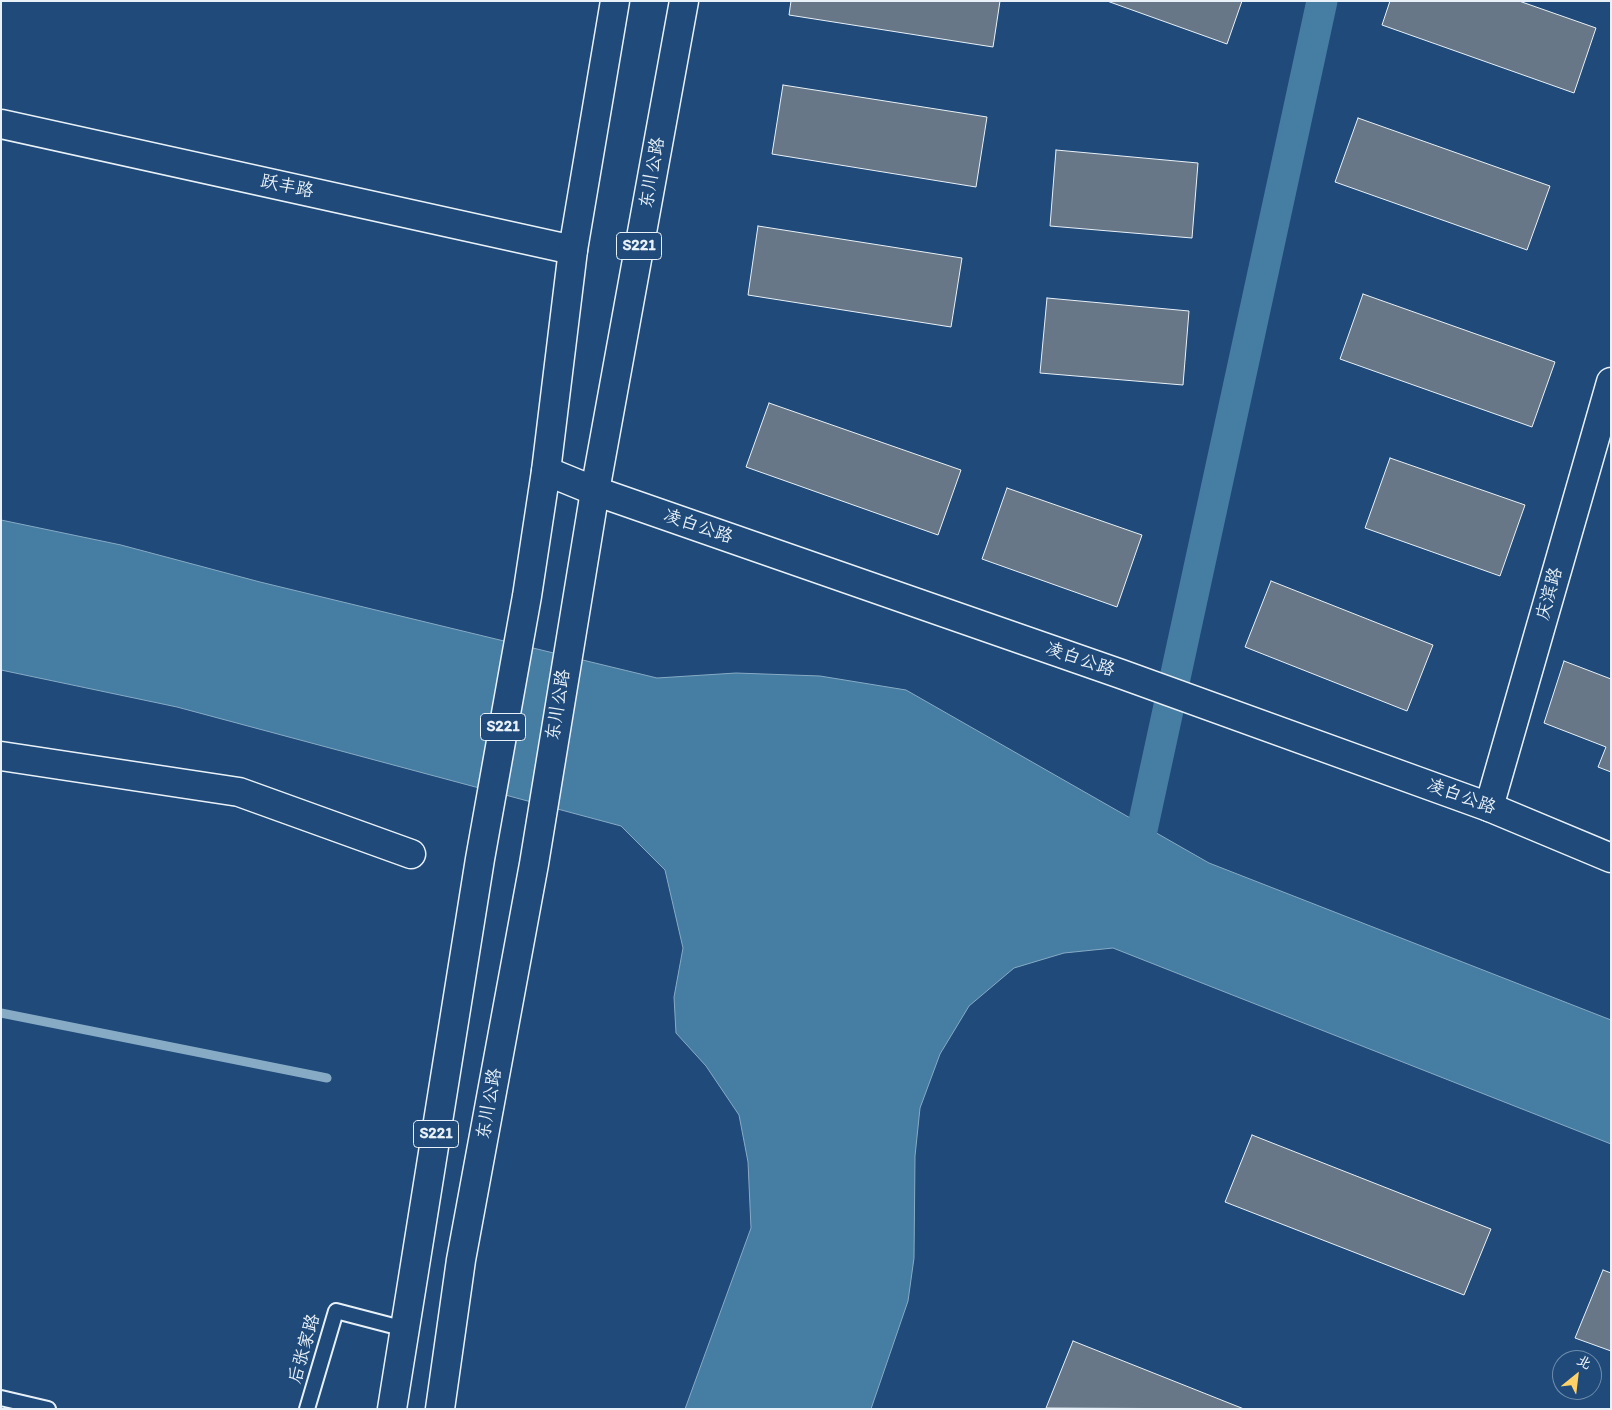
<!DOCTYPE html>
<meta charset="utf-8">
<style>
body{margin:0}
#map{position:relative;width:1612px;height:1410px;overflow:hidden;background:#1f4a7a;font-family:Itim,"LXGW WenKai TC",sans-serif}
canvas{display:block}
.frame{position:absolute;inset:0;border:2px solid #e8f1f8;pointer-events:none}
.north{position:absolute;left:1552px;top:1350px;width:50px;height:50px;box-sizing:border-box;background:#1f4a7a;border:1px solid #6f8dac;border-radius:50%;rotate:29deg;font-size:14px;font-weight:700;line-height:20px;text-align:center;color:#e8f1f8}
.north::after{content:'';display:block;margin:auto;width:18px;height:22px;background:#ffd166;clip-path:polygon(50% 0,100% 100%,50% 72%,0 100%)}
</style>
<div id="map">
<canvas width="1612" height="1410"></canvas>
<div class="frame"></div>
<div class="north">北</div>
</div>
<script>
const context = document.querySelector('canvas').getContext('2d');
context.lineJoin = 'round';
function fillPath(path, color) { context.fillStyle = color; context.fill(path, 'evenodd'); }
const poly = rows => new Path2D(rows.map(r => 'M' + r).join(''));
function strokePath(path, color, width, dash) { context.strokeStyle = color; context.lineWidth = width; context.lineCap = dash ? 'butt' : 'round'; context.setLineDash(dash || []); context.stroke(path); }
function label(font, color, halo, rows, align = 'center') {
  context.font = font + ' Itim,"LXGW WenKai TC",sans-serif'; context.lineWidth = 4; context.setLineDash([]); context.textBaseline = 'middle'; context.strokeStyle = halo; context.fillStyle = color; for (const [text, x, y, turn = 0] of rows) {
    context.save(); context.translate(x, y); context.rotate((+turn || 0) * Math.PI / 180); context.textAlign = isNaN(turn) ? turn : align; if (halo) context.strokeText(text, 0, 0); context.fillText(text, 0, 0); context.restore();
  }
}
const water = poly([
 [1,520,121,545,260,582,657,678,736,673,820,676,906,690,1209,863,1611,1020,1611,1144,1113,948,1064,953,1014,968,969,1006,940,1054,920,1108,915,1156,914,1258,908,1301,871,1409,685,1409,751,1228,748,1162,739,1115,706,1066,676,1033,674,997,683,948,665,870,621,826,177,707,1,670,1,520]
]);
fillPath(water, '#467da3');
strokePath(water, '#87abc5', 1);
strokePath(poly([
 [1,1013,327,1078]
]), '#87abc5', 9);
strokePath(poly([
 [1134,867,1322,1]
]), '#467da3', 31);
const building = poly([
 [791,1,1000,1,993,47,789,15,791,1],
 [1107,1,1242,1,1227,44,1107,1],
 [1390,1,1519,1,1596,28,1574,93,1382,25,1390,1],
 [783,85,987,117,976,187,772,154,783,85],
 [1358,118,1550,186,1527,250,1335,182,1358,118],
 [1056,150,1198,163,1192,238,1050,226,1056,150],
 [758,226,962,258,951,327,748,295,758,226],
 [1363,294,1555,362,1532,427,1340,359,1363,294],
 [1047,298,1189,311,1183,385,1040,373,1047,298],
 [769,403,961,470,938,535,746,467,769,403],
 [1390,458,1525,505,1500,576,1365,528,1390,458],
 [1007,488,1142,535,1117,607,982,559,1007,488],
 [1271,581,1433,645,1407,711,1245,647,1271,581],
 [1564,661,1611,679,1611,772,1598,767,1606,747,1544,723,1564,661],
 [1252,1135,1491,1229,1464,1295,1225,1202,1252,1135],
 [1603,1270,1611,1273,1611,1351,1575,1338,1603,1270],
 [1073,1341,1244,1409,1046,1408,1073,1341]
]);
fillPath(building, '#677787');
strokePath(building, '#e8f1f8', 1);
const lane = poly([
 [1,1398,48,1409],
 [307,1409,336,1311,405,1329]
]);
const street = poly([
 [1,124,573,250],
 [1,756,239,792,411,854],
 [1489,807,1611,382]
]);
const secondary = poly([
 [546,471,595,491,1121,674,1489,807,1611,858]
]);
const primary = poly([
 [392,1409,480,859,527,596,546,471,573,250,615,1],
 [440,1409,461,1260,534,864,595,491,684,1]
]);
strokePath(lane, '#e8f1f8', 18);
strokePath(street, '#e8f1f8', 31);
strokePath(secondary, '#e8f1f8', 31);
strokePath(primary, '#e8f1f8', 31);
strokePath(lane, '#1f4a7a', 14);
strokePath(street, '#1f4a7a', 28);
strokePath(secondary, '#1f4a7a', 28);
strokePath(primary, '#1f4a7a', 28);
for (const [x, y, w] of [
 [639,246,45],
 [503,727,45],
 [436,1134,45]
]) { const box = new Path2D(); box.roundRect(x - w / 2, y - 13.5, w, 27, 4); context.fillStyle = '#1f4a7a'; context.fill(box); strokePath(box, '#e8f1f8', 1); }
label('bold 16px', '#e8f1f8', null, [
 ["S221",639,246],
 ["S221",503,727],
 ["S221",436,1134]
]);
label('18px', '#e8f1f8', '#1f4a7a', [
 ["东川公路",653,173,-80],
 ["跃丰路",287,187,12],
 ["凌白公路",698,527,19],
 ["庆滨路",1550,594,-74],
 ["凌白公路",1080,660,19],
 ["东川公路",559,705,-81],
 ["凌白公路",1461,797,20],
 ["东川公路",490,1104,-80],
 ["后张家路",305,1349,-74]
]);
</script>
